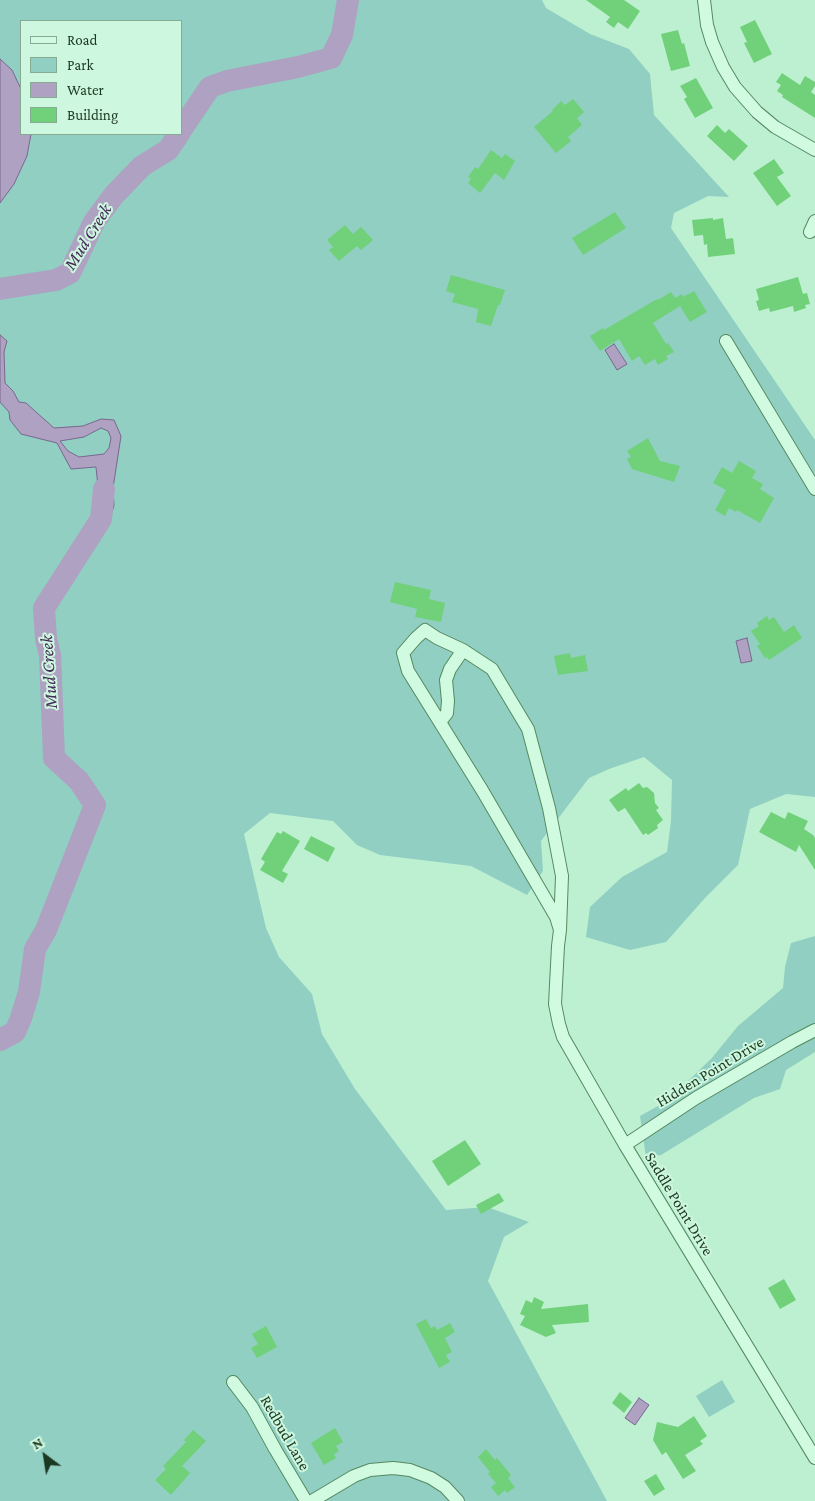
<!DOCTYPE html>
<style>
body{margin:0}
#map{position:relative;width:815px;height:1501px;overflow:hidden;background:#bdf0d1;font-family:"Crimson Pro",serif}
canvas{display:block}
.legend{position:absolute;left:20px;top:20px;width:162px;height:115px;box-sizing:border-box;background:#cdf7de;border:1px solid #86ab92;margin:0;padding:6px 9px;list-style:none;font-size:15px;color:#1b3820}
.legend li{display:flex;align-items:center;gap:10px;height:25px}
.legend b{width:25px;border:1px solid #86ab92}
.north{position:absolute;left:20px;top:1431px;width:50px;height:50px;-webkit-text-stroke:4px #cdf7de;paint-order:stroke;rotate:329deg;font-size:14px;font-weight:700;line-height:20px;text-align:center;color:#1b3820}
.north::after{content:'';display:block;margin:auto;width:18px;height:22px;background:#1b3820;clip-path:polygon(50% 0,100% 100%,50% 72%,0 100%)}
</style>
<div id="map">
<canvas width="815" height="1501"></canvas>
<ul class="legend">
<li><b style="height:6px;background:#d1fbe1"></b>Road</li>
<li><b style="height:14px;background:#91cfc2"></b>Park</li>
<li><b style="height:14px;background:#aea1c1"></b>Water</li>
<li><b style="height:14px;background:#70d17a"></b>Building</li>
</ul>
<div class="north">N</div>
</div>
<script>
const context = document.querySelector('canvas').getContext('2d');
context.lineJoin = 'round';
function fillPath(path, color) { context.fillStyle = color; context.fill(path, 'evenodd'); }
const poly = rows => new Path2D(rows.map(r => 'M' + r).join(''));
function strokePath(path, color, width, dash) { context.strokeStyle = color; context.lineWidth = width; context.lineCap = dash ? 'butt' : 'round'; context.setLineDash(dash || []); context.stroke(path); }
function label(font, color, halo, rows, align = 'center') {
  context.font = font + ' "Crimson Pro",serif'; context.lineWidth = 4; context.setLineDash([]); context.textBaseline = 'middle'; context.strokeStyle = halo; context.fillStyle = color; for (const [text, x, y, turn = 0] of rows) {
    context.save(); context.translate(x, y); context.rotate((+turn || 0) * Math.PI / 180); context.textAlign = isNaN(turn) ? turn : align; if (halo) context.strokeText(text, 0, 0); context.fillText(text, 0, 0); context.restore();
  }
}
fillPath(poly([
 [0,0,542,0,546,8,590,34,629,49,650,74,654,115,729,197,708,196,674,213,671,228,815,440,815,797,786,794,750,809,738,865,705,898,666,942,630,950,586,937,590,907,622,877,667,852,671,821,672,780,644,757,609,769,589,778,541,841,543,871,527,895,471,866,380,855,357,845,333,821,270,813,244,834,266,928,279,957,312,994,322,1034,355,1089,446,1210,487,1207,529,1222,504,1237,488,1281,607,1501,0,1501],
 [21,21,181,21,181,134,21,134],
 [815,936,815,1052,786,1070,780,1089,754,1098,661,1155,646,1157,640,1116,667,1101,711,1059,738,1026,783,988,785,967,791,943],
 [722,1380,735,1402,709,1417,696,1396]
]), '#91cfc2');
const water = poly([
 [0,59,12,70,21,89,21,134,31,134,27,156,14,184,0,203,0,59],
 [0,335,7,341,4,352,5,383,13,391,19,402,26,403,54,428,83,426,101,419,114,420,121,436,113,488,114,505,109,523,93,514,98,487,96,467,71,469,57,443,21,434,10,420,9,412,0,402,0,335],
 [101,428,108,431,111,438,109,448,104,454,79,457,68,451,60,441,84,437,101,428],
 [614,344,627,364,617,370,605,350,614,344],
 [747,638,752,661,741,663,736,641,747,638],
 [639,1398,649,1405,635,1425,625,1418,639,1398]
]);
fillPath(water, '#aea1c1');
strokePath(water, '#796890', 1);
strokePath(poly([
 [181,130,210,87,227,81,298,67,331,58,342,35,348,0],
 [0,289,56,280,70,273,94,222,114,195,142,166,168,150,179,134],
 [0,1040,15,1032,21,1018,29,992,35,949,46,930,95,805,79,781,54,758,50,655,46,639,44,608,101,519,104,489]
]), '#aea1c1', 22);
fillPath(poly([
 [586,0,624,0,640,11,628,29,618,22,614,28,606,22,610,17],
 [755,20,772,54,754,63,744,43,747,42,740,27],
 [678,30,682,44,684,43,690,66,671,71,661,34],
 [782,73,800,85,805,76,815,82,815,86,811,92,815,95,815,118,782,97,783,95,777,91,781,85,776,82],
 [696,78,713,108,695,118,684,99,687,97,680,86],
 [573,99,584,112,577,118,582,125,568,137,571,141,556,153,534,127,553,111,552,110,561,101,565,105],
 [717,125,725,133,729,129,748,146,734,161,707,136],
 [491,150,502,158,505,154,515,161,504,180,495,173,480,193,468,183,471,179,468,177,475,167,478,169],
 [774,159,784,173,777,177,791,196,777,206,753,173],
 [615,212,626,228,583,255,572,238],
 [713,218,713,220,723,218,726,239,733,238,735,254,708,257,707,244,704,245,703,235,694,236,692,220],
 [345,225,353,234,361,227,373,240,361,250,357,246,339,261,329,250,333,247,327,240],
 [451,275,505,290,500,305,498,305,491,326,476,322,478,309,452,302,455,294,446,291],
 [798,277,803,294,807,293,810,304,805,305,806,308,794,312,793,306,770,312,769,308,759,311,756,301,759,300,756,289],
 [694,291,707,312,690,322,680,306,653,323,666,344,668,343,674,352,666,356,668,359,658,365,655,359,645,365,639,356,632,361,619,339,600,351,590,336,603,328,604,330,657,299,658,300,671,292,675,298,682,294,683,297],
 [648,438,660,461,680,466,674,482,632,469,627,459,631,457,627,451],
 [739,461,756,471,752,478,763,484,760,489,774,498,760,523,737,510,736,512,729,508,725,516,715,510,726,490,713,483,722,467,732,473],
 [395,582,431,590,429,599,445,603,441,622,415,617,417,609,390,602],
 [767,616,769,620,774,617,784,632,794,625,802,638,769,660,767,657,765,658,757,646,760,644,751,631,759,626,757,623],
 [570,653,571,658,585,655,588,671,558,675,554,656],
 [639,783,643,788,647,787,654,793,655,803,659,808,656,810,663,820,657,825,658,828,648,835,646,833,643,835,625,808,618,812,609,800,626,788,628,791],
 [771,812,785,819,788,812,808,821,804,829,813,835,815,838,815,870,799,845,796,852,759,832],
 [283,831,300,841,282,871,288,874,283,883,260,870,265,862,261,859,271,842,277,832,281,834],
 [311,836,335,848,328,862,304,849],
 [465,1140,481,1164,448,1186,432,1161],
 [499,1193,504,1201,481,1214,476,1205],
 [784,1279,796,1300,780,1309,768,1288],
 [534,1297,544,1302,541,1309,588,1304,589,1322,552,1325,556,1333,546,1337,520,1325,525,1316,520,1314,526,1300,532,1303],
 [426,1319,431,1328,435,1326,437,1330,450,1323,455,1332,445,1338,452,1352,446,1355,450,1362,439,1368,416,1324],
 [266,1326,277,1347,257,1358,251,1348,258,1344,252,1334],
 [620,1392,632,1402,624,1413,612,1403],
 [694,1416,707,1436,700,1441,703,1444,685,1455,696,1471,683,1479,666,1452,662,1455,653,1440,657,1422,678,1427],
 [335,1428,343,1442,336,1446,339,1451,334,1454,336,1458,324,1465,311,1443],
 [193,1430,206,1441,182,1466,190,1473,171,1495,155,1480,166,1469,163,1466,186,1442,184,1440],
 [486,1449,495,1460,497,1458,511,1475,508,1478,515,1487,507,1493,505,1490,498,1496,491,1487,496,1483,488,1474,490,1472,478,1457],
 [656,1474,665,1489,654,1496,644,1481]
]), '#70d17a');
const minor = poly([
 [704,0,707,25,712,42,723,67,735,87,757,112,775,127,815,150],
 [810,232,815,221],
 [726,341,815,489],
 [440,722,447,713,448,701,446,680,450,669,463,650],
 [560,930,556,917,482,790,408,671,403,653,416,638,425,630,437,638,463,650,492,669,528,729,549,808,562,876,560,930,558,946,555,1004,559,1024,563,1037,625,1145,815,1458],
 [625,1145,696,1098,792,1042,815,1030],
 [233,1382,252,1407,275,1449,306,1501],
 [312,1501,354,1476,370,1470,393,1468,410,1470,431,1478,445,1487,458,1501]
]);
strokePath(minor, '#558960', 14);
strokePath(minor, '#d1fbe1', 12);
label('16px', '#1b3820', '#cdf7de', [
 ["Hidden Point Drive",710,1072,-31],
 ["Saddle Point Drive",679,1204,59],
 ["Redbud Lane",285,1433,60]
]);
label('italic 18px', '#462959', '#cdf7de', [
 ["Mud Creek",88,237,-58],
 ["Mud Creek",49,672,-94]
]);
</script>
